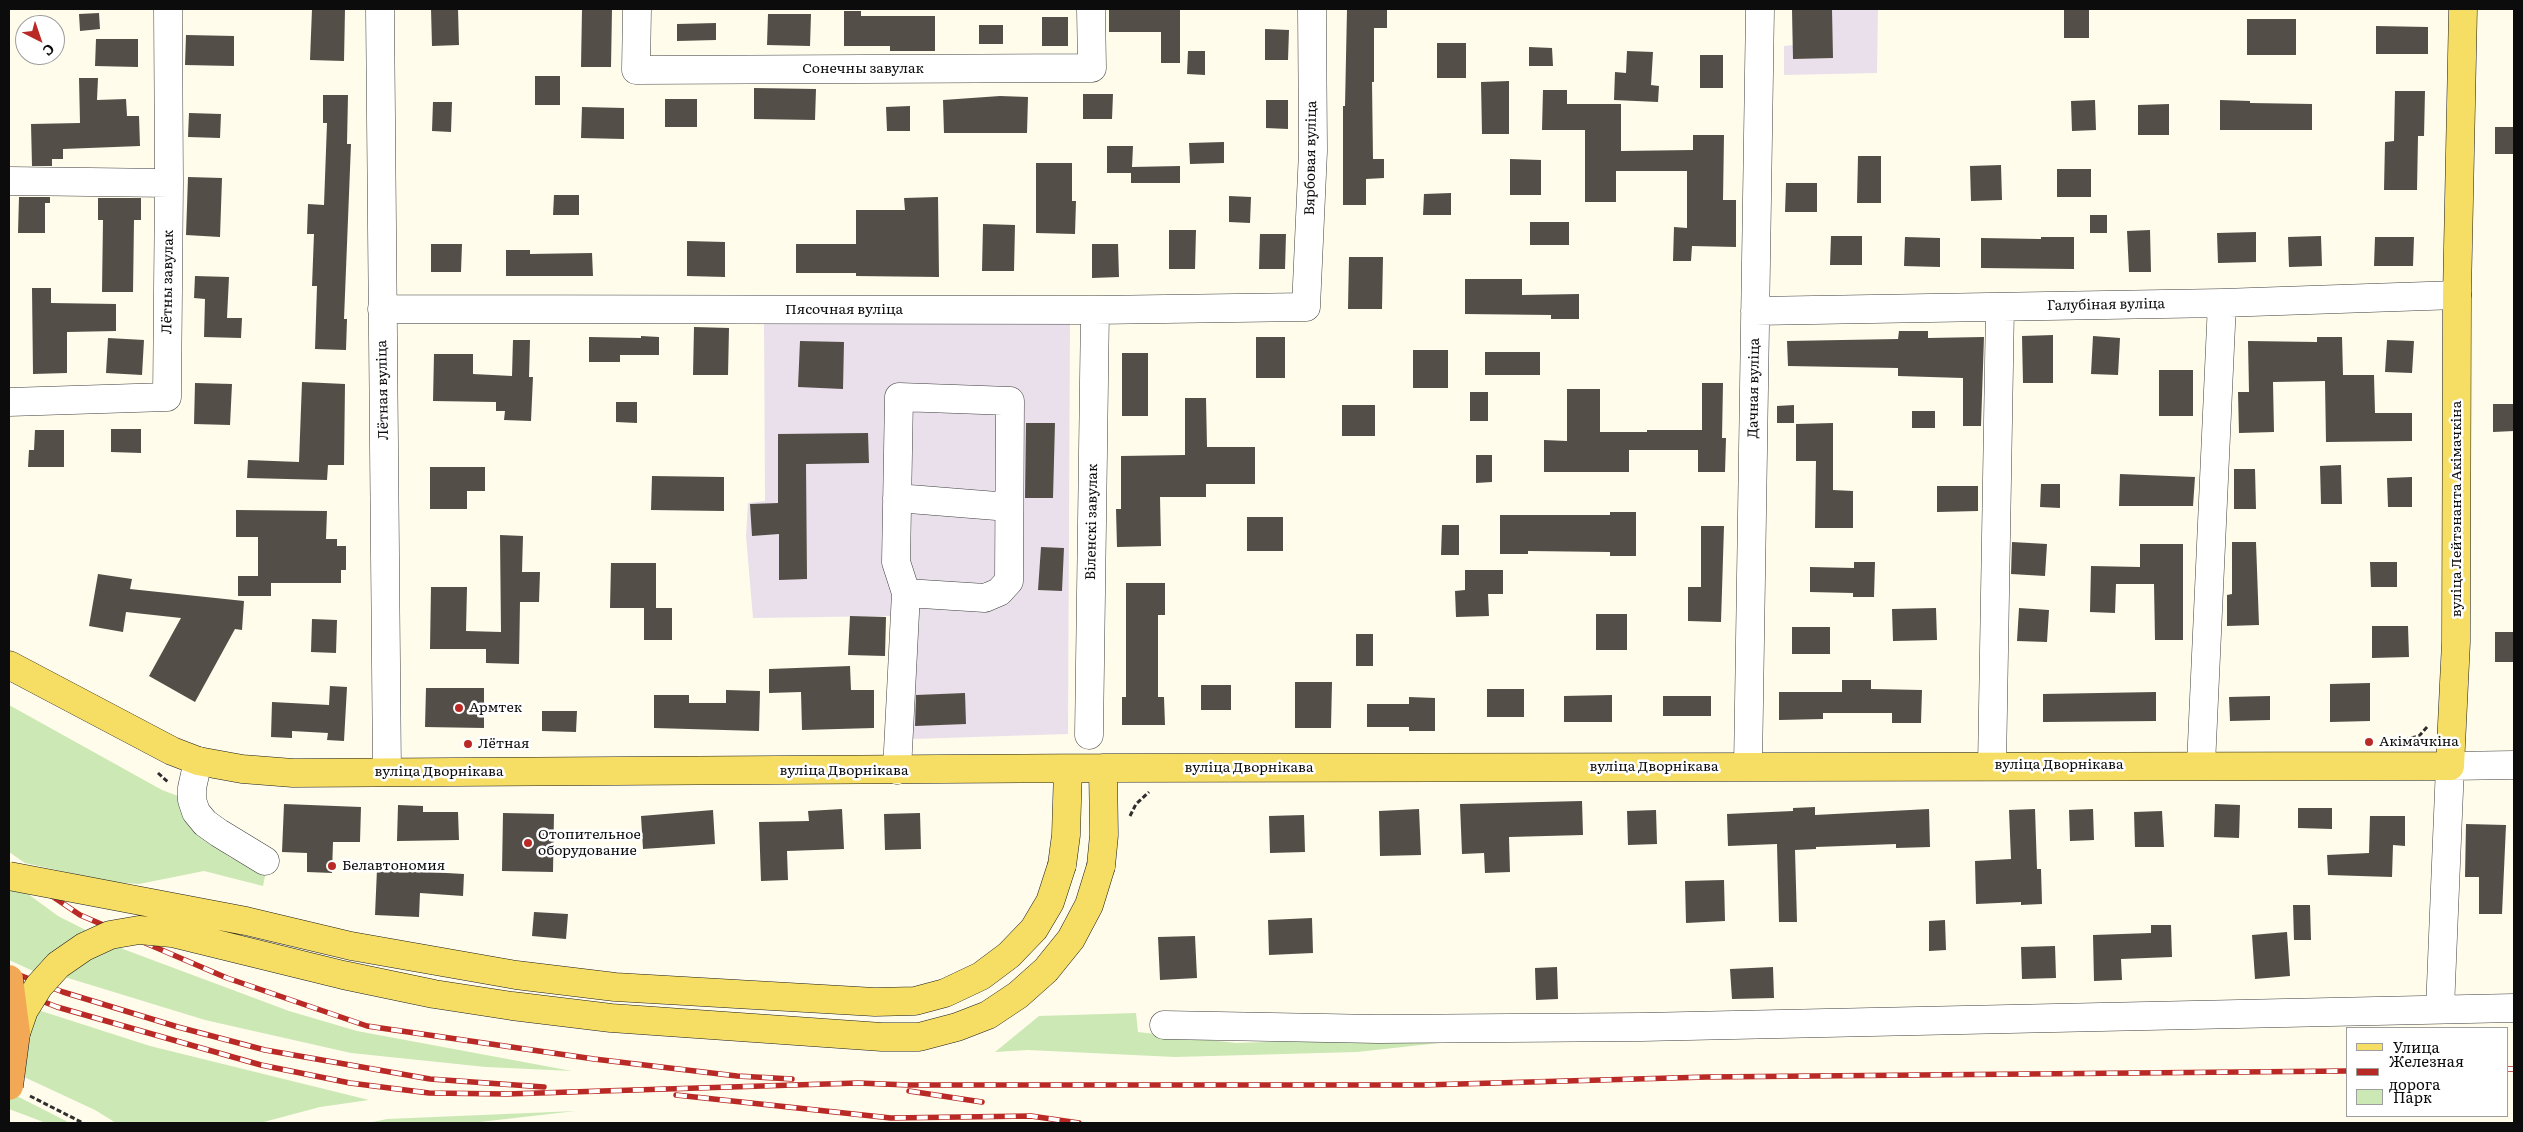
<!DOCTYPE html>
<meta charset="utf-8">
<style>
body{margin:0}
#map{position:relative;width:2523px;height:1132px;overflow:hidden;background:#fffceb;font-family:Literata,serif}
canvas{display:block}
.frame{position:absolute;inset:0;border:10px solid #0c0c0c;pointer-events:none}
.legend{position:absolute;left:2346px;top:1027px;width:162px;height:90px;box-sizing:border-box;background:#fff;border:1px solid #9e9e9e;margin:0;padding:6px 9px;list-style:none;font-size:15px;color:#0c0c0c}
.legend li{display:flex;align-items:center;gap:10px;height:25px}
.legend b{width:25px;border:1px solid #9e9e9e}
.north{position:absolute;left:15px;top:15px;width:50px;height:50px;box-sizing:border-box;background:#fff;border:1px solid #9e9e9e;border-radius:50%;rotate:139deg;font-size:14px;font-weight:700;line-height:20px;text-align:center;color:#0c0c0c}
.north::after{content:'';display:block;margin:auto;width:18px;height:22px;background:#b92a26;clip-path:polygon(50% 0,100% 100%,50% 72%,0 100%)}
</style>
<div id="map">
<canvas width="2523" height="1132"></canvas>
<div class="frame"></div>
<ul class="legend">
<li><b style="height:6px;background:#f6dd63"></b>Улица</li>
<li><b style="height:6px;background:#b92a26"></b>Железная дорога</li>
<li><b style="height:14px;background:#cce8b5"></b>Парк</li>
</ul>
<div class="north">С</div>
</div>
<script>
const context = document.querySelector('canvas').getContext('2d');
context.lineJoin = 'round';
function fillPath(path, color) { context.fillStyle = color; context.fill(path, 'evenodd'); }
const poly = rows => new Path2D(rows.map(r => 'M' + r).join(''));
function strokePath(path, color, width, dash) { context.strokeStyle = color; context.lineWidth = width; context.lineCap = dash ? 'butt' : 'round'; context.setLineDash(dash || []); context.stroke(path); }
function label(font, color, halo, rows, align = 'center') {
  context.font = font + ' Literata,serif'; context.lineWidth = 5; context.setLineDash([]); context.textBaseline = 'middle'; context.strokeStyle = halo; context.fillStyle = color; for (const [text, x, y, turn = 0] of rows) {
    context.save(); context.translate(x, y); context.rotate((+turn || 0) * Math.PI / 180); context.textAlign = isNaN(turn) ? turn : align; if (halo) context.strokeText(text, 0, 0); context.fillText(text, 0, 0); context.restore();
  }
}
fillPath(poly([
 [1792,9,1878,9,1877,73,1784,75,1784,46,1793,45],
 [1070,323,1068,734,912,739,906,732,893,616,753,618,746,536,748,503,765,501,764,324]
]), '#eae0eb');
fillPath(poly([
 [9,705,162,790,178,796,195,831,231,858,266,871,263,886,204,871,139,884,111,882,25,863,9,852],
 [9,880,58,916,123,949,289,1011,357,1031,572,1071,486,1067,351,1053,205,1020,68,978,33,971,9,960],
 [38,1010,150,1046,369,1100,320,1107,260,1123,116,1123,95,1110,22,1076,27,1039],
 [1136,1013,1138,1032,1236,1043,1447,1036,1476,1039,1357,1052,1175,1057,1028,1050,995,1052,1039,1016],
 [9,1092,66,1121,69,1123,46,1123,9,1109],
 [576,1111,471,1123,368,1123,387,1119]
]), '#cce8b5');
fillPath(poly([
 [312,9,345,9,344,61,310,60],
 [431,9,458,9,459,45,432,46],
 [582,9,612,9,611,67,581,67],
 [1109,9,1180,9,1180,63,1161,63,1161,32,1109,32],
 [1347,9,1387,9,1387,28,1374,28,1374,82,1372,82,1373,159,1384,159,1384,178,1366,179,1366,205,1343,205,1343,106,1345,106],
 [1792,9,1832,9,1833,58,1793,59],
 [2064,9,2089,9,2089,38,2064,38],
 [844,11,861,11,861,16,935,16,935,51,890,51,890,46,844,46],
 [99,13,100,29,80,31,79,14],
 [768,14,811,14,810,46,767,45],
 [1042,17,1068,17,1068,46,1042,46],
 [2247,19,2296,19,2296,55,2247,55],
 [716,23,716,40,677,41,677,24],
 [979,25,1003,25,1003,44,979,44],
 [2376,26,2428,27,2428,54,2376,54],
 [1265,29,1289,30,1288,60,1265,60],
 [186,35,234,36,234,66,185,65],
 [96,39,138,39,138,67,95,66],
 [1437,43,1466,43,1466,78,1437,78],
 [1529,47,1552,48,1553,66,1529,66],
 [1188,51,1205,51,1205,75,1187,74],
 [1627,51,1653,52,1651,85,1659,86,1658,102,1614,100,1615,72,1626,73],
 [1700,55,1723,55,1723,88,1700,88],
 [535,76,560,76,560,105,535,105],
 [79,78,98,78,97,100,126,99,127,116,139,116,140,146,63,149,63,159,52,159,52,166,32,166,31,124,80,123],
 [1509,81,1509,134,1482,134,1481,82],
 [754,88,816,89,815,120,754,119],
 [1543,90,1567,90,1567,104,1621,104,1621,151,1693,150,1693,135,1724,135,1723,200,1736,200,1736,247,1692,246,1691,261,1673,261,1674,227,1687,228,1687,171,1616,171,1616,202,1585,202,1585,130,1542,130],
 [2395,91,2425,91,2424,136,2418,136,2417,190,2384,190,2385,142,2394,141],
 [1083,94,1113,94,1112,119,1083,119],
 [323,95,348,95,347,144,351,144,344,319,347,319,346,350,315,349,317,286,312,286,314,234,307,234,308,204,324,205,327,123,323,123],
 [1000,96,1028,97,1027,133,944,133,943,100],
 [665,99,697,99,697,127,665,127],
 [1266,100,1288,100,1288,129,1266,128],
 [2095,100,2096,130,2072,131,2071,101],
 [2220,100,2250,101,2250,103,2312,104,2312,130,2220,130],
 [433,102,452,102,451,132,432,131],
 [2169,104,2169,135,2138,135,2138,105],
 [910,106,910,131,887,131,886,107],
 [582,107,624,108,624,139,581,138],
 [189,113,221,114,220,138,188,137],
 [2495,127,2514,127,2514,154,2495,154],
 [1224,142,1224,163,1190,164,1189,143],
 [1107,146,1133,146,1132,167,1180,166,1180,183,1131,183,1131,173,1107,173],
 [1858,156,1881,156,1881,203,1857,203],
 [1510,159,1541,160,1541,195,1510,195],
 [1036,163,1072,163,1072,201,1076,201,1075,234,1036,233],
 [2001,165,2002,200,1971,201,1970,166],
 [2057,169,2091,169,2091,197,2057,197],
 [188,177,222,178,220,237,186,235],
 [1786,183,1817,183,1817,212,1785,212],
 [1451,193,1451,215,1423,215,1424,194],
 [554,195,579,195,579,215,553,215],
 [1229,196,1251,197,1250,223,1229,222],
 [19,197,50,197,50,203,45,203,45,233,18,233],
 [938,197,939,277,856,276,856,273,796,273,796,244,856,244,856,210,905,210,904,198],
 [98,198,141,198,141,220,134,220,133,292,102,292,103,220,98,220],
 [2090,215,2107,215,2107,233,2090,233],
 [1530,222,1569,222,1569,245,1530,245],
 [983,224,1015,225,1014,271,982,271],
 [1169,230,1196,230,1195,269,1169,269],
 [2150,230,2151,272,2129,272,2127,231],
 [2256,232,2256,262,2218,263,2217,233],
 [1260,234,1286,234,1285,269,1259,269],
 [1831,236,1862,236,1862,265,1830,265],
 [2321,236,2322,266,2289,267,2288,237],
 [1905,237,1940,238,1940,267,1904,266],
 [2041,237,2074,237,2074,269,1981,268,1981,238,2041,239],
 [2375,237,2414,237,2413,266,2374,266],
 [687,241,725,242,725,277,687,276],
 [431,244,462,244,461,272,431,272],
 [1092,244,1118,244,1119,277,1092,278],
 [506,250,530,250,530,254,592,253,593,276,506,276],
 [1349,257,1383,257,1382,309,1348,309],
 [195,276,229,277,227,318,242,318,241,338,204,337,205,299,194,298],
 [1465,279,1522,279,1522,295,1579,294,1579,319,1551,319,1551,315,1465,314],
 [32,288,51,288,51,303,116,304,116,331,67,332,67,373,33,374],
 [694,327,729,328,728,375,693,375],
 [1899,331,1928,331,1928,338,1984,337,1981,426,1963,426,1963,378,1898,376,1898,368,1788,366,1787,341,1898,339],
 [2053,335,2053,383,2023,383,2022,336],
 [641,336,659,337,659,355,620,355,620,362,589,362,589,337,641,338],
 [2093,336,2120,338,2118,375,2091,374],
 [1256,337,1285,337,1285,378,1256,378],
 [2317,337,2342,337,2343,375,2374,375,2375,413,2412,413,2412,441,2326,442,2325,381,2273,382,2274,432,2239,433,2238,392,2249,392,2248,341,2317,342],
 [108,338,144,340,142,375,106,373],
 [513,340,530,340,529,377,533,377,531,421,504,420,505,411,496,411,496,402,433,401,434,354,473,354,473,374,512,376],
 [2387,340,2414,341,2412,373,2385,372],
 [800,341,844,342,843,389,798,387],
 [1413,350,1448,350,1448,388,1413,388],
 [1485,352,1540,352,1540,375,1485,375],
 [1122,353,1148,353,1148,416,1122,416],
 [2159,370,2193,370,2193,416,2159,416],
 [302,382,345,384,344,465,328,465,327,480,247,478,248,460,299,462],
 [195,383,232,384,230,425,194,424],
 [1702,383,1723,383,1722,438,1726,438,1725,472,1698,472,1698,450,1629,450,1629,472,1544,472,1544,440,1567,441,1567,389,1600,389,1600,432,1647,432,1647,430,1702,430],
 [1470,392,1488,392,1488,421,1470,421],
 [1185,398,1206,398,1207,447,1255,447,1255,484,1206,484,1206,497,1160,497,1161,546,1117,547,1116,509,1121,509,1121,456,1185,455],
 [616,402,637,402,637,423,616,422],
 [2493,404,2514,404,2514,431,2493,432],
 [1342,405,1375,405,1375,436,1342,436],
 [1794,405,1794,423,1777,423,1777,406],
 [1912,411,1935,411,1935,428,1912,428],
 [1026,423,1055,423,1053,498,1025,498],
 [1833,423,1833,490,1853,491,1853,528,1815,528,1816,461,1796,461,1796,424],
 [111,429,141,429,141,453,111,452],
 [35,430,64,430,64,467,28,467,29,450,34,450],
 [868,433,869,463,806,464,807,579,779,580,779,534,752,536,750,504,778,503,778,434],
 [1476,455,1492,455,1492,482,1476,483],
 [2341,465,2342,504,2321,504,2320,466],
 [430,467,485,467,485,491,467,491,467,509,430,509],
 [2234,469,2255,469,2256,509,2234,509],
 [2120,474,2195,477,2193,506,2119,506],
 [652,476,724,477,724,511,651,510],
 [2412,477,2412,507,2388,507,2387,478],
 [2041,484,2060,484,2060,508,2040,507],
 [1937,486,1978,486,1978,511,1937,512],
 [236,510,327,511,326,539,337,539,337,546,346,546,346,570,341,570,341,583,271,583,271,596,238,596,238,576,258,576,258,537,236,537],
 [1610,512,1636,512,1636,556,1610,556,1610,552,1528,551,1528,554,1500,554,1500,515,1610,515],
 [1247,517,1283,517,1283,551,1247,551],
 [1442,525,1459,525,1459,555,1441,555],
 [1701,526,1724,526,1721,622,1688,621,1688,587,1701,587],
 [500,535,523,536,522,572,540,572,539,602,520,602,519,664,486,663,486,649,430,649,431,587,467,587,466,631,501,632],
 [2012,542,2047,544,2045,576,2011,574],
 [2232,542,2256,542,2259,625,2227,626,2227,595,2232,594],
 [2140,544,2183,544,2183,640,2155,640,2154,584,2116,584,2115,613,2090,612,2091,566,2140,567],
 [1041,547,1064,548,1062,591,1038,590],
 [1854,562,1875,562,1874,597,1853,597,1853,593,1810,592,1810,567,1854,568],
 [2370,562,2397,562,2397,587,2371,587],
 [611,563,656,563,656,608,672,608,672,640,644,640,644,608,610,608],
 [1465,570,1503,570,1503,594,1488,594,1489,616,1456,617,1455,591,1465,590],
 [98,574,132,579,130,589,244,601,242,630,235,629,195,702,149,676,181,618,126,612,123,632,89,626],
 [1126,583,1165,583,1165,615,1158,615,1158,697,1164,697,1165,725,1122,725,1122,697,1126,697],
 [1936,608,1937,640,1893,641,1892,609],
 [2019,608,2049,610,2047,642,2017,641],
 [1596,614,1627,614,1627,650,1596,650],
 [850,616,886,617,885,656,848,655],
 [312,619,337,620,336,653,311,652],
 [2372,626,2408,626,2409,657,2372,658],
 [1792,627,1830,627,1830,654,1792,654],
 [2495,632,2514,632,2514,662,2495,662],
 [1356,634,1373,634,1373,666,1356,666],
 [850,666,851,690,874,690,874,728,802,730,801,692,769,693,769,669],
 [1842,680,1871,680,1871,689,1922,690,1921,723,1892,723,1892,713,1823,713,1823,719,1779,720,1779,692,1842,692],
 [1295,682,1332,682,1331,728,1295,728],
 [2370,683,2370,721,2330,722,2330,684],
 [1201,685,1231,685,1231,710,1201,710],
 [330,686,347,687,344,741,327,740,328,733,292,731,292,738,271,737,272,702,329,705],
 [426,688,484,688,484,728,425,727],
 [1487,689,1524,689,1524,717,1487,717],
 [726,690,760,691,759,731,654,728,654,695,689,695,689,703,726,703],
 [2156,692,2156,721,2043,722,2043,694],
 [965,693,966,724,915,726,916,695],
 [1612,695,1612,722,1564,722,1564,696],
 [1663,696,1711,696,1711,716,1663,716],
 [2270,696,2270,720,2230,721,2229,697],
 [1409,697,1435,698,1435,731,1409,731,1409,727,1367,727,1367,704,1409,704],
 [542,711,577,711,576,732,542,731],
 [1582,801,1583,835,1509,837,1510,872,1485,873,1484,853,1462,854,1460,804],
 [284,804,361,807,360,842,333,842,332,873,307,872,307,853,282,852],
 [2215,804,2240,805,2239,838,2214,837],
 [398,805,423,806,423,812,458,812,459,840,397,841],
 [1815,807,1815,815,1929,809,1930,847,1896,848,1896,844,1816,847,1816,849,1795,850,1797,922,1779,922,1777,844,1728,846,1727,814,1793,811,1793,808],
 [2298,808,2332,808,2332,829,2298,828],
 [842,809,844,849,787,851,788,880,761,881,759,822,809,821,808,811],
 [1419,809,1421,855,1380,856,1379,811],
 [2035,809,2037,869,2041,869,2042,904,2021,905,2021,902,1976,904,1975,861,2011,859,2009,810],
 [2093,809,2094,840,2070,841,2069,810],
 [713,810,715,844,643,849,641,816],
 [1656,810,1657,844,1628,845,1627,811],
 [2162,811,2164,847,2135,847,2134,812],
 [503,813,554,814,553,872,502,871],
 [920,813,921,849,885,850,884,814],
 [1304,815,1305,852,1270,853,1269,816],
 [2370,816,2405,816,2405,846,2393,845,2392,877,2328,875,2327,855,2369,853],
 [2466,824,2506,825,2502,914,2479,914,2479,877,2465,877],
 [377,869,464,874,463,896,420,893,419,917,375,915],
 [1724,880,1725,921,1686,923,1685,881],
 [2293,905,2310,905,2311,940,2294,940],
 [534,912,568,914,566,939,532,936],
 [1312,918,1313,953,1269,955,1268,920],
 [1945,920,1946,950,1929,951,1929,921],
 [2151,925,2171,925,2172,957,2121,959,2122,980,2094,981,2093,935,2151,933],
 [2287,932,2290,976,2255,979,2252,935],
 [1195,936,1197,978,1160,980,1158,937],
 [2055,946,2056,978,2022,979,2021,947],
 [1557,967,1558,999,1536,1000,1535,968],
 [1773,967,1774,998,1732,999,1730,969]
]), '#544e48');
const minor = poly([
 [380,9,387,772],
 [637,9,636,70,1092,68,1091,9],
 [9,181,169,183],
 [382,309,1095,310,1306,307,1313,151,1312,9],
 [1755,311,2222,303,2457,295],
 [9,402,167,397,169,183,168,9],
 [897,498,1009,507],
 [1089,735,1095,310],
 [198,761,192,788,192,800,196,812,205,823,219,833,265,861],
 [2201,765,2222,303],
 [1748,766,1760,9],
 [1992,766,2000,307],
 [897,770,906,593,896,562,899,397,1010,401,1009,581,999,592,985,598,906,593],
 [2440,1009,2450,766,2514,765],
 [1164,1025,1378,1029,1642,1027,2514,1008]
]);
const major = poly([
 [9,665,172,751,198,761,242,769,293,773,1103,768,2450,766,2456,642,2457,295,2463,9],
 [1062,865,1066,835,1068,769],
 [1101,866,1104,835,1103,768]
]);
strokePath(minor, '#3f3f3f', 29);
strokePath(major, '#1d1d1d', 29);
strokePath(poly([
 [2404,740,2419,736,2428,726],
 [158,773,168,782],
 [1130,816,1136,804,1149,792],
 [30,1096,83,1123]
]), '#2e2e2e', 3, [5, 2.5]);
strokePath(minor, '#fff', 28);
strokePath(major, '#f6dd63', 28);
const rail = poly([
 [9,867,80,915,227,978,367,1026,594,1059,737,1076,792,1079],
 [9,971,63,992,178,1027,265,1050,430,1079,544,1087],
 [9,988,57,1007,261,1065,350,1083,429,1093,507,1094,858,1083,908,1085,1424,1085,1707,1077,2347,1071],
 [2507,1069,2514,1069],
 [909,1091,982,1102],
 [676,1095,891,1118,1031,1116,1079,1123]
]);
strokePath(rail, '#b92a26', 5.5);
strokePath(rail, '#fff', 4, [11]);
const majorBridge = poly([
 [9,876,246,921,351,946,516,975,615,987,875,1002,915,1001,945,993,981,976,1009,955,1034,929,1050,902,1062,865],
 [16,1033,24,1010,39,986,58,965,84,947,110,935,139,930,172,933,343,975,434,994,512,1006,611,1018,882,1037,919,1037,957,1027,988,1015,1018,995,1046,970,1071,939,1089,905,1101,866]
]);
const highwayBridge = poly([
 [9,979,16,1033,9,1086]
]);
strokePath(majorBridge, '#1d1d1d', 29, []);
strokePath(highwayBridge, '#1d1d1d', 29, []);
strokePath(majorBridge, '#f6dd63', 28);
strokePath(highwayBridge, '#f2a855', 28);
for (const [x, y, r, color] of [
 [459,708,5,"#b92a26"],
 [2369,742,5,"#b92a26"],
 [468,744,5,"#b92a26"],
 [528,843,5,"#b92a26"],
 [332,866,5,"#b92a26"]
]) { const dot = new Path2D(); dot.arc(x, y, r, 0, 2 * Math.PI); context.fillStyle = color; context.fill(dot); strokePath(dot, '#fff', 2); }
label('14px', '#0c0c0c', '#fff', [
 ["Сонечны завулак",863,69],
 ["Вярбовая вуліца",1311,158,-89],
 ["Лётны завулак",168,282,-89],
 ["Галубіная вуліца",2106,305,-1],
 ["Пясочная вуліца",844,310],
 ["Дачная вуліца",1754,388,-89],
 ["Лётная вуліца",383,390,-91],
 ["вуліца Лейтэнанта Акімачкіна",2457,509,-90],
 ["Віленскі завулак",1092,522,-89],
 ["вуліца Дворнікава",2059,765],
 ["вуліца Дворнікава",1654,767],
 ["вуліца Дворнікава",1249,768],
 ["вуліца Дворнікава",844,771],
 ["вуліца Дворнікава",439,772]
]);
label('14px', '#0c0c0c', '#fff', [
 ["Армтек",469,708],
 ["Акімачкіна",2379,742],
 ["Лётная",478,744],
 ["Отопительное",538,835],
 ["оборудование",538,851],
 ["Белавтономия",342,866]
], 'left');
</script>
